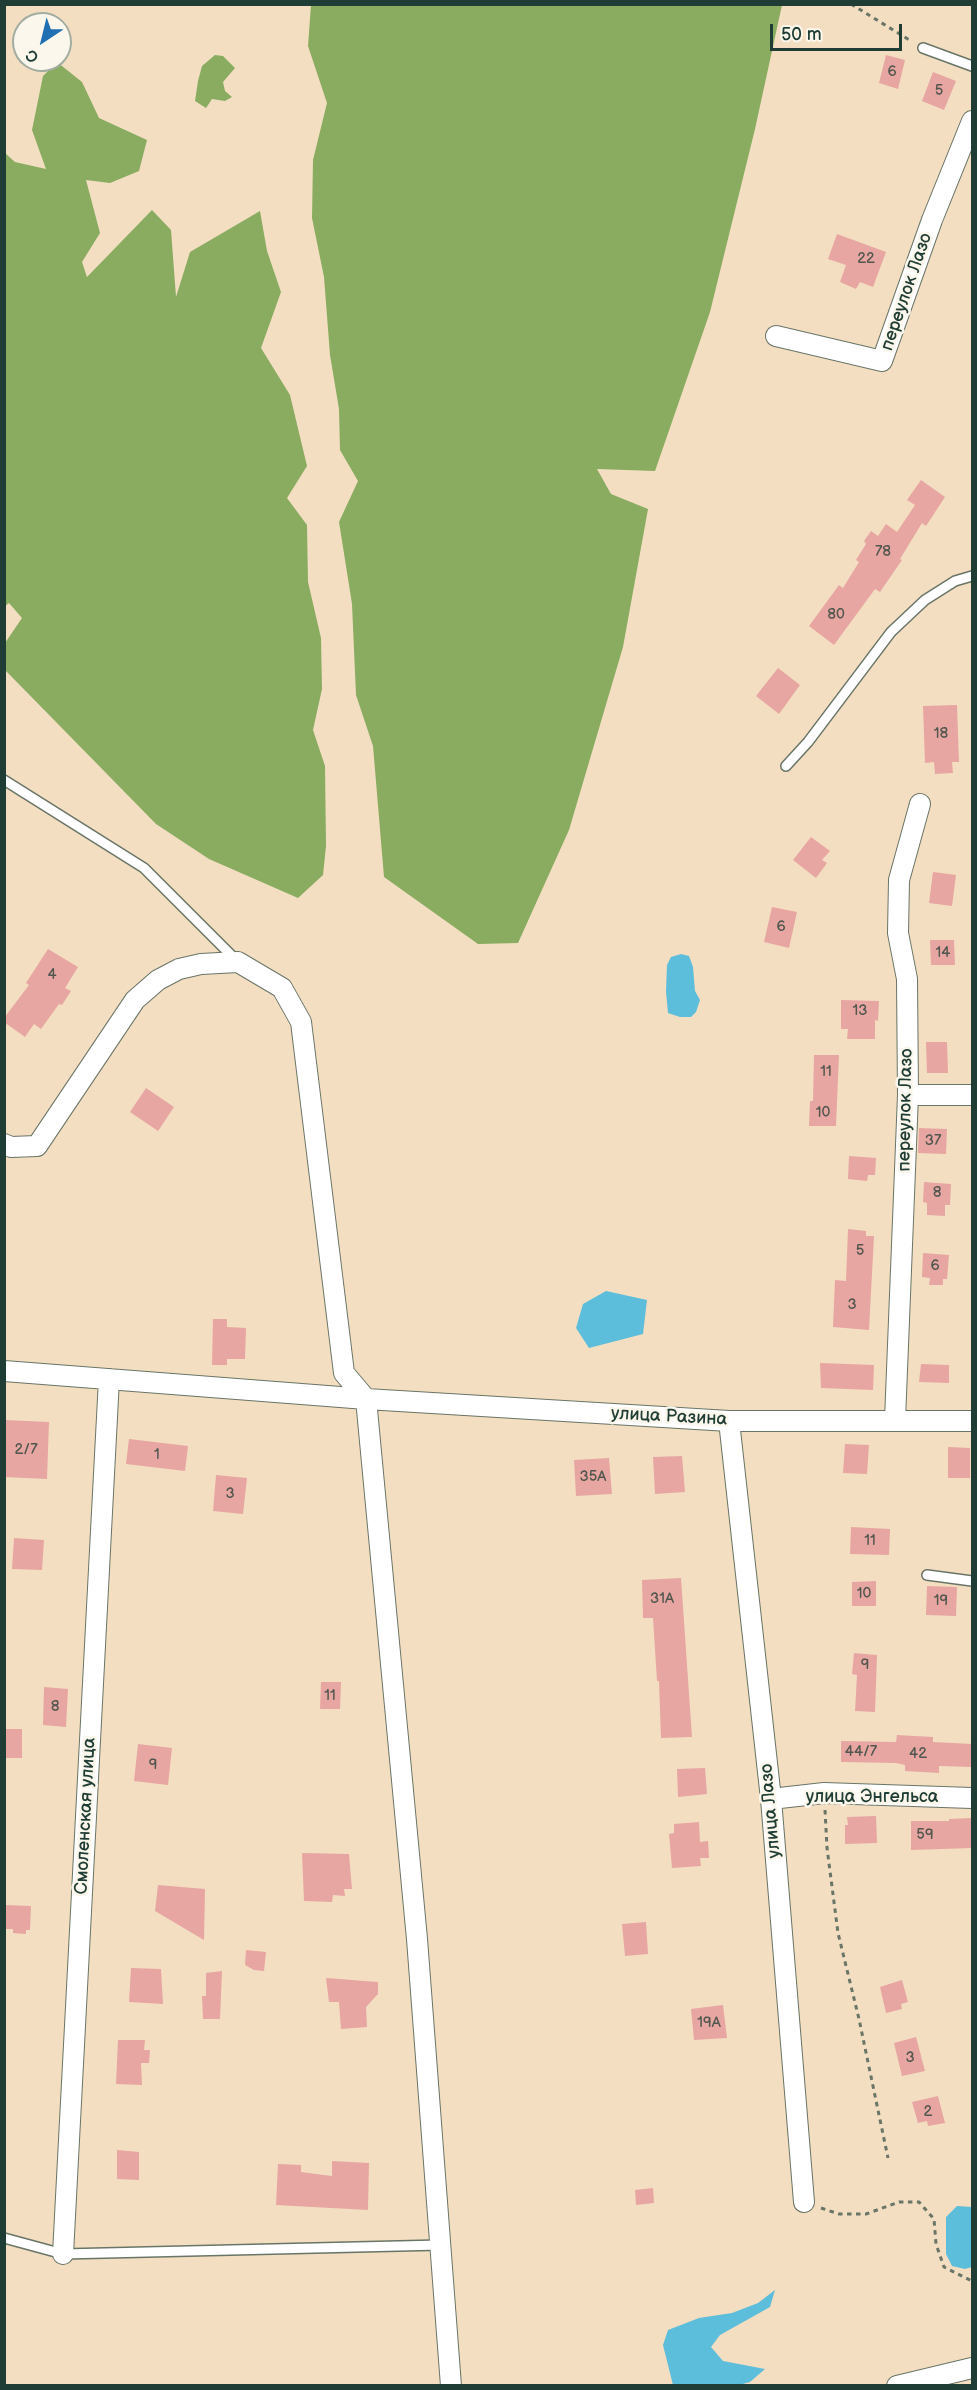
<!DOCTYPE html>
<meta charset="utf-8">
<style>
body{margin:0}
#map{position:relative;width:977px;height:2390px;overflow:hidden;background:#f3dec2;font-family:"Balsamiq Sans",sans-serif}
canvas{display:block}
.frame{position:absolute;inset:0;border:6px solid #1f3d34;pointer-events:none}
.north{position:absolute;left:12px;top:12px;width:60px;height:60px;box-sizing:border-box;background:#fbf7ec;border:2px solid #a3ada2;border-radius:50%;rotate:215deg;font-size:16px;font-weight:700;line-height:24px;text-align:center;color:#1f3d34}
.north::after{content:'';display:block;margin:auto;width:21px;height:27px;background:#1f6fb2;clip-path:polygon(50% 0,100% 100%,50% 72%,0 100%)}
.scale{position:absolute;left:770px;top:24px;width:132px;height:27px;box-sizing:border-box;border:3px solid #1f3d34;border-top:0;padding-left:8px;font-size:18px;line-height:21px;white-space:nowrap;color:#1f3d34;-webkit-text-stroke:4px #fbf7ec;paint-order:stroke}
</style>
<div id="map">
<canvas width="977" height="2390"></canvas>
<div class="frame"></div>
<div class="north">С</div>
<div class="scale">50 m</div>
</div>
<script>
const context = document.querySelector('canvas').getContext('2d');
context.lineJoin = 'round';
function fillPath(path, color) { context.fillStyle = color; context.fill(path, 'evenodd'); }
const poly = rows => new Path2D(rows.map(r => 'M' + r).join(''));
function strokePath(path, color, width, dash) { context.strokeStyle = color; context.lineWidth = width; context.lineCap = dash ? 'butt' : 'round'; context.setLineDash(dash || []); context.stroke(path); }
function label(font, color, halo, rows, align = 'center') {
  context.font = font + ' "Balsamiq Sans",sans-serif'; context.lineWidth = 5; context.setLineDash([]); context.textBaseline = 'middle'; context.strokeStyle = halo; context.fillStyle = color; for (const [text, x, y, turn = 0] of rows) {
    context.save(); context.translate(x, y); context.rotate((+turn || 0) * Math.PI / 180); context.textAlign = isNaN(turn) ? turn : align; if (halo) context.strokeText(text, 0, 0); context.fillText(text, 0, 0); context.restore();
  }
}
fillPath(poly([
 [311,5,782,5,755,129,710,312,655,471,597,469,611,494,648,509,623,647,592,752,569,830,518,943,478,944,384,877,373,746,356,695,352,604,339,522,358,481,340,450,339,409,330,355,324,277,312,218,313,160,327,103,308,46],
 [215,55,223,56,235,68,223,82,225,91,232,97,225,101,212,99,206,108,195,101,198,81,202,66],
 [57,62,82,82,99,118,147,140,139,171,110,183,86,180,100,233,82,262,87,277,152,210,171,230,176,297,190,252,260,211,267,251,281,292,261,348,290,395,307,466,287,498,307,525,308,582,321,638,322,689,313,730,325,766,326,846,323,875,298,898,209,859,156,824,5,670,5,643,22,618,9,603,4,607,5,153,15,162,46,169,32,130,43,76]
]), '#89ac60');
fillPath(poly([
 [681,954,689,956,693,967,695,991,700,1000,696,1012,691,1017,680,1017,668,1013,666,992,667,965,671,957],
 [606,1291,647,1300,643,1334,589,1348,576,1328,583,1304],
 [957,2206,972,2207,972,2267,965,2269,952,2266,946,2254,946,2217],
 [775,2290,770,2307,720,2335,711,2347,723,2361,765,2369,750,2382,739,2385,673,2385,663,2345,668,2330,699,2318,732,2313,758,2303]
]), '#5cbeda');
fillPath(poly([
 [886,55,905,60,898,89,879,83],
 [933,72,956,81,944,110,922,101],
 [837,234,886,252,873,287,860,282,856,289,840,282,846,265,828,259],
 [921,480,945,497,926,526,922,523,900,559,902,560,880,592,875,589,834,645,809,626,839,585,843,588,859,562,856,560,866,544,864,541,871,531,878,536,886,524,897,532,915,505,907,500],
 [778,668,800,685,779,714,756,696],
 [957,705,959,762,952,762,953,773,935,774,934,762,925,763,923,706],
 [811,837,830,851,822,860,827,863,816,878,793,860],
 [933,872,956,875,952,906,929,903],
 [772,907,797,912,789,948,764,942],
 [930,940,954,940,955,965,931,965],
 [48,949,78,967,65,988,71,991,62,1005,59,1004,41,1029,34,1024,25,1037,4,1022,4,1018,29,985,26,983],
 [841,1000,879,1001,878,1021,875,1020,875,1039,847,1039,848,1029,841,1029],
 [926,1042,947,1042,948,1073,927,1073],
 [814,1055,839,1055,836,1126,809,1126,810,1101,813,1101],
 [146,1088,174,1107,158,1131,130,1112],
 [919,1128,947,1129,946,1154,918,1153],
 [849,1156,876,1158,875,1175,868,1175,867,1181,848,1179],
 [924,1182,951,1184,950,1205,945,1205,945,1216,927,1215,927,1203,923,1202],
 [848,1229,866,1231,866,1236,874,1236,869,1330,833,1327,835,1280,846,1281],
 [923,1253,949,1255,947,1279,943,1279,943,1285,929,1285,930,1278,922,1277],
 [213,1319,227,1319,227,1327,246,1328,245,1359,227,1359,227,1365,212,1365],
 [820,1363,874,1365,873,1390,821,1388],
 [921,1364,949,1365,949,1383,919,1382],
 [4,1420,49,1422,47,1479,4,1477],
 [129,1439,188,1446,185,1471,126,1464],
 [845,1444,869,1445,867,1474,843,1473],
 [948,1447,970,1448,970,1478,948,1478],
 [682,1456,685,1492,655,1494,653,1457],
 [609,1458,612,1494,576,1496,574,1460],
 [216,1475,247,1478,243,1514,213,1511],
 [851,1527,890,1529,889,1555,850,1554],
 [14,1538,44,1540,42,1570,12,1569],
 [681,1578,692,1737,661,1738,659,1681,657,1681,653,1618,643,1618,642,1580],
 [876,1581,876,1606,852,1606,852,1582],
 [927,1586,957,1587,956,1616,926,1615],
 [854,1653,877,1655,875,1712,855,1711,857,1675,852,1674],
 [321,1682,341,1682,340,1709,320,1709],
 [44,1687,68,1689,66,1727,43,1725],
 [4,1729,22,1729,22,1758,4,1758],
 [897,1735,933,1737,933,1742,972,1744,972,1767,939,1766,939,1773,905,1771,905,1765,896,1763,841,1762,841,1741,896,1742],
 [138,1744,172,1748,168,1785,134,1781],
 [705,1768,707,1794,678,1797,677,1769],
 [876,1816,877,1843,845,1844,845,1825,848,1825,847,1817],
 [972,1818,972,1848,911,1850,911,1821,949,1821,949,1819],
 [699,1822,700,1842,708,1841,709,1858,700,1858,701,1866,672,1868,669,1834,674,1833,674,1824],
 [302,1853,349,1854,352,1889,344,1889,345,1896,333,1895,332,1902,304,1901],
 [158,1885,205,1889,204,1940,155,1911],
 [4,1905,31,1906,30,1930,26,1930,26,1934,13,1933,13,1929,4,1929],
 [646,1922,648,1954,625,1956,622,1924],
 [246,1950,266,1952,264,1971,254,1970,245,1965],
 [131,1968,161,1969,163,2004,129,2002],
 [222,1971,220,2019,203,2019,202,1996,206,1996,206,1973],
 [326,1978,378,1982,378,1994,366,2007,367,2027,341,2029,339,2002,329,2002],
 [902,1980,908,2002,901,2004,902,2009,886,2013,880,1987],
 [723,2005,727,2038,694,2040,691,2009],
 [916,2037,925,2071,902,2076,894,2043],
 [118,2040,145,2040,144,2050,150,2050,149,2063,141,2063,142,2085,116,2084],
 [938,2096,945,2123,928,2126,927,2121,918,2123,912,2102],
 [117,2150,139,2152,139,2180,117,2179],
 [332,2161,369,2163,368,2210,276,2205,278,2164,301,2165,301,2172,332,2176],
 [653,2188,654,2203,636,2205,635,2190]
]), '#e7a6a1');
const service = poly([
 [923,48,972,66],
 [786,766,808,742,891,632,925,600,955,581,972,576],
 [4,780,144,868,236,960],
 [927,1575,972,1581],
 [4,2238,63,2254,441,2245]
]);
const minor = poly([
 [776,336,882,361,932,220,972,121],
 [908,1095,972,1095],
 [4,1144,11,1147,37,1146,135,1000,158,980,179,969,201,964,238,962,282,988,301,1022,344,1373,366,1399,417,1939,451,2386],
 [4,1371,366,1399,729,1421,972,1421],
 [895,1420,908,1095,907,979,898,933,899,880,920,804],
 [729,1421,771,1799,804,2202],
 [771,1799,824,1793,972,1798],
 [63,2254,109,1379],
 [897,2386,972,2368]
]);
strokePath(service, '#697566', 12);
strokePath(minor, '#697566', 22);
strokePath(poly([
 [851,4,911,41],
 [825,1810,827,1848,838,1933,859,2019,888,2158],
 [821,2208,839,2214,866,2214,899,2202,919,2202,934,2219,936,2244,944,2267,972,2281]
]), '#697566', 3, [4.5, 4.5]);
strokePath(service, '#fff', 9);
strokePath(minor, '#fff', 20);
label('15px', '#51574f', null, [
 ["6",892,72],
 ["5",939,91],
 ["22",866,259],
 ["78",883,552],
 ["80",836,615],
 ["18",941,734],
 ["6",781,927],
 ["14",943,953],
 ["4",52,975],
 ["13",860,1011],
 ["11",826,1072],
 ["10",823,1113],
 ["37",933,1141],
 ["8",937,1193],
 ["5",860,1251],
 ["6",935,1266],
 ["3",852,1305],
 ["2/7",26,1450],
 ["1",157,1455],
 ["35А",593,1477],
 ["3",230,1494],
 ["11",870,1541],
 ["10",864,1594],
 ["31А",662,1599],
 ["19",941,1601],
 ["9",865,1665],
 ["11",330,1696],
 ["8",55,1707],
 ["44/7",861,1752],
 ["42",918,1754],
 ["9",153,1765],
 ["59",925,1835],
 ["19А",709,2023],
 ["3",910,2058],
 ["2",928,2112]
]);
label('18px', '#1f3d34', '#fbf7ec', [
 ["переулок Лазо",907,292,-71],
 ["переулок Лазо",906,1110,-89],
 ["улица Разина",669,1417,3],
 ["улица Энгельса",872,1797],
 ["улица Лазо",771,1811,-95],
 ["Смоленская улица",86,1816,-87]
]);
</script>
